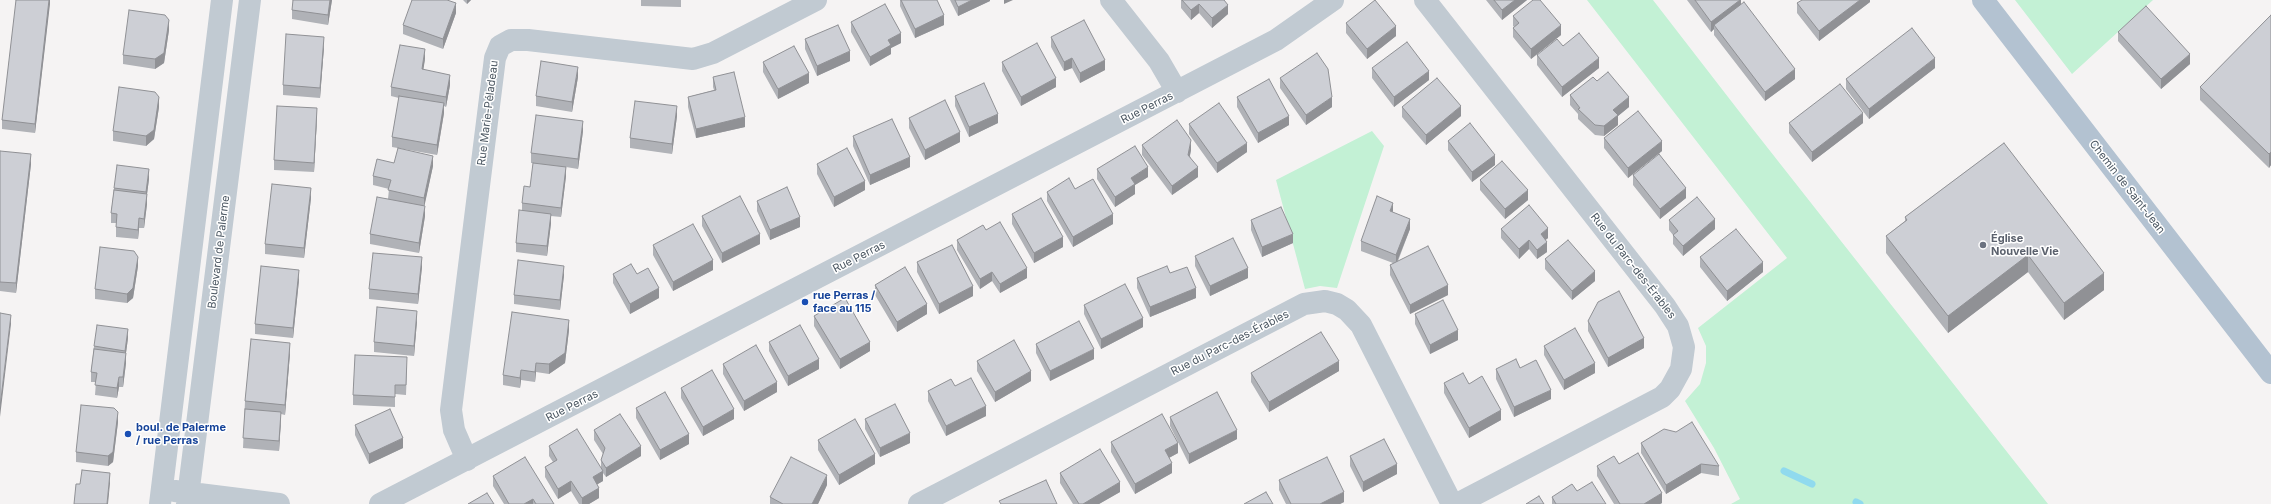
<!DOCTYPE html>
<meta charset="utf-8">
<style>
body{margin:0}
canvas{display:block;background:#f5f3f3}
</style>
<canvas width="2271" height="504"></canvas>
<script>
const context = document.querySelector('canvas').getContext('2d');
context.lineJoin = 'round';
function fillPath(path, color) { context.fillStyle = color; context.fill(path, 'evenodd'); }
const poly = rows => new Path2D(rows.map(r => 'M' + r).join(''));
function strokePath(path, color, width, dash) { context.strokeStyle = color; context.lineWidth = width; context.lineCap = dash ? 'butt' : 'round'; context.setLineDash(dash || []); context.stroke(path); }
function label(font, color, halo, rows, align = 'center') {
  context.font = font + ' Inter,sans-serif'; context.lineWidth = 3; context.setLineDash([]); context.textBaseline = 'middle'; context.strokeStyle = halo; context.fillStyle = color; for (const [text, x, y, turn = 0] of rows) {
    context.save(); context.translate(x, y); context.rotate((+turn || 0) * Math.PI / 180); context.textAlign = isNaN(turn) ? turn : align; if (halo) context.strokeText(text, 0, 0); context.fillText(text, 0, 0); context.restore();
  }
}
fillPath(poly([
 [1587,0,1653,0,1752,128,2048,504,1731,504,1740,499,1714,448,1685,401,1700,384,1706,363,1706,346,1698,328,1787,258],
 [2015,0,2153,0,2072,74],
 [1372,131,1384,146,1337,288,1320,286,1305,289,1276,180]
]), '#c3f1d5');
strokePath(poly([
 [1784,471,1812,484],
 [1856,502,1860,504]
]), '#90daee', 7);
strokePath(poly([
 [1111,0,1159,61,1177,92],
 [1425,0,1665,306,1678,326,1684,347,1681,369,1670,389,1662,397,1457,504],
 [467,460,454,430,451,410,495,58,500,46,511,40,528,40,693,59,713,53,816,0],
 [175,491,279,504],
 [160,504,222,0],
 [187,504,250,0],
 [380,504,1276,40,1333,0],
 [919,504,1304,304,1325,301,1337,304,1347,310,1361,325,1452,504]
]), '#c1cad2', 22);
strokePath(poly([
 [1983,0,2271,373]
]), '#b3c2d1', 22);
fillPath(poly([
 [50,0,35,133,2,129,2,120],
 [332,0,328,25,292,19,292,10],
 [463,0,471,0,467,4],
 [641,0,681,0,681,7,641,6],
 [900,0,937,0,944,25,915,38,900,6],
 [950,0,990,0,990,1,958,16],
 [1181,0,1224,0,1228,14,1212,28,1199,13,1191,20,1181,8],
 [1486,0,1527,0,1502,20],
 [1687,0,1741,0,1741,4,1795,79,1765,101,1714,35,1714,29,1711,32],
 [1870,0,1870,2,1819,41,1797,13,1797,3],
 [456,13,443,49,403,34,403,25],
 [2271,15,2271,165,2269,168,2200,100,2200,87],
 [1513,16,1561,35,1531,59,1513,37,1513,28,1514,27,1513,26],
 [851,22,901,43,891,48,891,54,870,66,851,32],
 [1346,23,1396,36,1367,59,1346,33],
 [169,30,164,63,155,69,123,64,123,55],
 [2118,32,2190,64,2161,89,2118,41],
 [1051,37,1105,70,1080,83,1072,68,1064,71,1051,47],
 [805,39,850,61,817,76,805,49],
 [1563,46,1599,68,1562,97,1537,65,1537,55],
 [324,47,320,98,283,95,283,85],
 [425,59,423,69,450,85,446,107,444,106,444,113,437,155,392,147,392,137,399,98,391,96,391,87],
 [763,62,809,83,778,99,763,72],
 [1002,62,1056,87,1021,106,1002,71],
 [1372,68,1429,80,1394,107,1372,78],
 [1935,68,1869,119,1846,89,1846,79],
 [578,77,572,112,536,106,536,96],
 [713,77,745,127,696,138,688,107,688,97,714,90,713,87],
 [1280,78,1332,107,1306,125,1280,88],
 [1597,81,1629,107,1618,116,1618,125,1604,136,1595,135,1578,119,1578,114,1570,105,1570,95],
 [955,96,998,123,969,137,955,106],
 [1237,97,1289,125,1258,143,1237,107],
 [159,107,154,139,146,146,113,141,113,131],
 [1402,107,1461,116,1426,145,1402,117],
 [677,116,672,154,630,148,630,138],
 [317,118,314,172,274,170,274,160],
 [909,118,960,142,925,160,909,128],
 [1789,123,1863,123,1812,162,1789,133],
 [1189,124,1247,152,1217,173,1189,134],
 [583,131,578,169,566,167,566,176,561,217,551,216,551,223,547,256,516,252,516,243,522,211,522,203,530,187,534,163,531,163,531,153],
 [853,136,910,167,870,185,853,146],
 [1604,138,1662,151,1628,178,1604,148],
 [1448,141,1495,165,1472,182,1448,150],
 [2004,143,2104,290,2064,320,2028,272,1948,333,1886,253,1886,236,1905,221,1905,217],
 [1142,145,1191,150,1190,156,1198,177,1172,195,1142,155],
 [0,151,31,164,16,293,0,291],
 [394,163,433,166,424,206,425,216,419,253,370,244,370,234,388,199,389,189,373,185,373,176],
 [817,164,865,190,834,207,817,174],
 [1097,169,1148,177,1135,185,1135,194,1115,207,1097,179],
 [1633,175,1686,198,1660,219,1633,185],
 [149,179,147,194,147,204,144,228,139,228,138,239,116,237,116,223,111,223,111,213,114,188],
 [1480,180,1528,200,1505,219,1480,190],
 [1075,189,1113,224,1073,247,1047,201,1047,192],
 [311,198,304,258,265,254,265,244],
 [757,201,800,227,770,240,757,211],
 [1393,213,1410,229,1398,261,1448,295,1410,314,1390,275,1390,265,1393,263,1361,251,1361,241],
 [1012,214,1063,247,1034,263,1012,224],
 [702,216,760,244,722,263,702,226],
 [1251,220,1293,243,1262,257,1251,230],
 [1669,220,1715,229,1683,256,1673,244,1673,235,1669,230],
 [1501,229,1548,238,1545,240,1547,252,1537,259,1529,249,1519,259,1501,238],
 [986,230,1027,278,1000,293,992,281,980,289,957,250,957,240],
 [653,245,713,270,673,291,653,255],
 [1195,256,1248,278,1210,296,1195,266],
 [1700,257,1763,272,1727,301,1700,267],
 [1545,259,1595,281,1572,300,1545,269],
 [917,262,973,296,939,314,917,272],
 [138,266,133,298,127,303,95,299,95,289],
 [422,267,418,304,369,299,369,289],
 [1170,273,1196,298,1150,317,1137,288,1137,278],
 [613,274,637,274,659,298,630,314,613,283],
 [564,275,560,310,514,304,514,295],
 [299,280,293,338,255,334,255,324],
 [875,285,927,314,897,332,875,295],
 [1084,305,1143,327,1101,349,1084,314],
 [1415,314,1458,340,1430,354,1415,324],
 [814,316,870,351,840,369,814,326],
 [417,321,414,356,374,352,374,342],
 [1588,321,1644,348,1608,367,1588,331],
 [569,330,565,363,549,374,536,372,535,382,521,380,520,388,503,385,503,375],
 [128,338,126,353,126,363,123,387,119,387,117,398,95,395,96,382,91,382,91,372,94,346],
 [769,342,819,369,788,386,769,351],
 [1036,344,1094,359,1050,381,1036,353],
 [1544,346,1595,373,1564,390,1544,355],
 [290,353,285,415,281,414,279,451,243,448,245,401],
 [977,361,1031,381,995,402,977,371],
 [723,364,777,392,744,411,723,374],
 [407,367,406,395,395,394,395,407,353,405,353,395],
 [1520,368,1551,399,1514,417,1496,379,1496,369],
 [1339,371,1269,412,1251,382,1251,373],
 [1444,383,1469,384,1501,420,1469,438,1444,393],
 [955,386,986,416,946,436,928,401,928,391],
 [681,388,734,419,703,436,681,398],
 [636,408,689,444,660,460,636,418],
 [1170,417,1237,439,1189,464,1170,426],
 [865,419,910,443,880,457,865,429],
 [118,422,113,462,108,466,76,462,76,452],
 [355,425,403,448,369,464,355,435],
 [594,430,641,456,606,477,603,473,603,481,597,484,599,498,589,504,579,504,571,491,558,499,545,477,545,467,553,462,549,456,549,446,601,468,601,460,603,454,594,440],
 [818,440,875,464,839,485,818,450],
 [1111,442,1178,453,1169,458,1172,473,1135,494,1111,452],
 [1641,443,1719,466,1719,476,1701,473,1666,494,1641,453],
 [1350,456,1397,474,1363,492,1350,466],
 [1619,464,1662,503,1660,504,1614,504,1597,476,1597,466],
 [1060,473,1120,492,1099,504,1073,504,1060,483],
 [493,476,554,504,504,504,493,486],
 [1279,480,1344,502,1340,504,1286,504,1279,490],
 [827,485,818,504,770,504,770,497],
 [1577,491,1606,504,1552,504,1552,497]
]), '#b0b2b7');
fillPath(poly([
 [49,0,50,0,50,4,35,133,35,124],
 [330,0,332,0,328,25,328,15],
 [467,0,471,0,467,4],
 [972,0,990,0,990,1,958,16,958,7],
 [1004,0,1013,0,1004,4],
 [1515,0,1527,0,1502,20,1502,10],
 [1740,0,1741,0,1741,9,1714,25,1714,29,1711,32,1711,22],
 [1860,0,1870,0,1870,2,1819,41,1819,31],
 [456,3,456,13,443,49,443,39],
 [1199,4,1199,13,1191,20,1191,10],
 [1228,5,1228,14,1212,28,1212,18],
 [944,15,944,25,915,38,915,29],
 [169,20,169,30,164,63,155,69,155,59],
 [1561,25,1561,35,1531,59,1531,49],
 [1396,26,1396,36,1367,59,1367,49],
 [901,33,901,43,891,48,891,54,870,66,870,57,888,40],
 [324,37,324,47,320,98,320,88],
 [425,49,425,59,422,79,422,69],
 [850,51,850,61,817,76,817,66],
 [2190,54,2190,64,2161,89,2161,79],
 [1072,58,1072,68,1064,71,1064,62],
 [1599,58,1599,68,1562,97,1562,87],
 [1935,58,1935,68,1869,119,1869,109],
 [1105,60,1105,70,1080,83,1080,73],
 [578,67,578,77,572,112,572,102],
 [1795,69,1795,79,1765,101,1765,92],
 [1429,71,1429,80,1394,107,1394,97],
 [809,73,809,83,778,99,778,89],
 [450,75,450,85,446,107,446,97],
 [1056,78,1056,87,1021,106,1021,97],
 [159,97,159,107,154,139,146,146,146,136],
 [1332,97,1332,107,1306,125,1306,115],
 [1629,97,1629,107,1618,116,1618,125,1604,136,1604,126,1613,110],
 [444,103,444,113,437,155,437,145],
 [677,106,677,116,672,154,672,144],
 [1461,106,1461,116,1426,145,1426,135],
 [317,108,317,118,314,172,314,163],
 [1863,113,1863,123,1812,162,1812,152],
 [998,114,998,123,969,137,969,127],
 [1289,116,1289,125,1258,143,1258,133],
 [745,117,745,127,696,138,696,129],
 [583,121,583,131,578,169,578,159],
 [960,132,960,142,925,160,925,150],
 [1191,140,1191,150,1188,164,1188,155],
 [1662,141,1662,151,1628,178,1628,168],
 [1247,143,1247,152,1217,173,1217,163],
 [2271,152,2271,165,2269,168,2269,154],
 [31,154,31,164,16,293,16,283],
 [1495,155,1495,165,1472,182,1472,172],
 [433,156,433,166,424,208,424,198],
 [910,157,910,167,870,185,870,175],
 [566,167,566,176,561,217,561,208],
 [1148,167,1148,177,1135,185,1135,194,1115,207,1115,197,1131,178],
 [1198,167,1198,177,1172,195,1172,186],
 [149,169,149,179,146,202,146,192],
 [865,181,865,190,834,207,834,197],
 [311,188,311,198,304,258,304,248],
 [1686,188,1686,198,1660,219,1660,209],
 [1528,190,1528,200,1505,219,1505,209],
 [147,194,147,204,144,228,144,219],
 [1393,203,1393,212,1390,211],
 [425,206,425,216,419,253,419,243],
 [551,214,551,223,547,256,547,246],
 [1113,214,1113,224,1073,247,1073,237],
 [800,217,800,227,770,240,770,230],
 [139,218,139,228,138,239,138,230],
 [1410,219,1410,229,1396,264,1396,255],
 [1715,219,1715,229,1683,256,1683,246],
 [1548,228,1548,238,1541,244,1541,234],
 [760,234,760,244,722,263,722,253],
 [1293,234,1293,243,1262,257,1262,247],
 [1063,237,1063,247,1034,263,1034,253],
 [1529,240,1529,249,1519,259,1519,249],
 [1547,242,1547,252,1537,259,1537,250],
 [2028,255,2028,272,1948,333,1948,316],
 [138,257,138,266,133,298,127,303,127,294],
 [422,257,422,267,418,304,418,294],
 [713,260,713,270,673,291,673,282],
 [1763,262,1763,272,1727,301,1727,291],
 [564,266,564,275,560,310,560,300],
 [1027,268,1027,278,1000,293,1000,284],
 [1248,268,1248,278,1210,296,1210,286],
 [299,270,299,280,293,338,293,328],
 [1595,271,1595,281,1572,300,1572,291],
 [992,272,992,281,980,289,980,279],
 [2104,273,2104,290,2064,320,2064,303],
 [1448,285,1448,295,1410,314,1410,305],
 [973,286,973,296,939,314,939,304],
 [659,288,659,298,630,314,630,304],
 [1196,288,1196,298,1150,317,1150,307],
 [927,304,927,314,897,332,897,322],
 [417,311,417,321,414,356,414,346],
 [11,315,11,324,0,417,0,407],
 [1143,318,1143,327,1101,349,1101,339],
 [569,320,569,330,565,363,549,374,549,364],
 [128,329,128,338,125,360,125,351],
 [1458,330,1458,340,1430,354,1430,345],
 [1644,338,1644,348,1608,367,1608,358],
 [870,342,870,351,840,369,840,359],
 [290,343,290,353,285,415,285,405],
 [1094,349,1094,359,1050,381,1050,371],
 [126,353,126,363,123,387,123,377],
 [819,359,819,369,788,386,788,376],
 [1339,361,1339,371,1269,412,1269,402],
 [536,363,536,372,535,382,535,372],
 [1595,363,1595,373,1564,390,1564,380],
 [521,370,521,380,520,388,520,378],
 [1031,371,1031,381,995,402,995,392],
 [119,377,119,387,117,398,117,388],
 [777,382,777,392,744,411,744,401],
 [1551,390,1551,399,1514,417,1514,407],
 [986,406,986,416,946,436,946,426],
 [734,409,734,419,703,436,703,427],
 [1501,410,1501,420,1469,438,1469,428],
 [118,412,118,422,113,462,108,466,108,456],
 [281,412,281,422,279,451,279,441],
 [1237,430,1237,439,1189,464,1189,454],
 [910,433,910,443,880,457,880,448],
 [689,434,689,444,660,460,660,450],
 [403,438,403,448,369,464,369,454],
 [1178,443,1178,453,1165,460,1165,450],
 [641,446,641,456,606,477,606,468],
 [875,454,875,464,839,485,839,475],
 [1172,463,1172,473,1135,494,1135,484],
 [1397,464,1397,474,1363,492,1363,482],
 [1701,464,1701,473,1666,494,1666,485],
 [603,471,603,481,593,487,593,477],
 [110,473,110,483,108,504,107,504],
 [827,475,827,485,818,504,812,504],
 [571,481,571,491,558,499,558,489],
 [1120,482,1120,492,1099,504,1083,504],
 [599,488,599,498,589,504,582,504,582,498],
 [1344,492,1344,502,1340,504,1320,504],
 [1662,493,1662,503,1660,504,1644,504],
 [533,499,533,504,524,504]
]), '#909195');
const building = poly([
 [16,0,49,0,35,124,2,120,16,0],
 [293,0,330,0,328,15,292,10,293,0],
 [412,0,447,0,456,3,443,39,403,25,412,0],
 [901,0,937,0,944,15,915,29,901,0],
 [955,0,972,0,958,7,955,0],
 [1182,0,1224,0,1228,5,1212,18,1199,4,1191,10,1182,0],
 [1375,0,1396,26,1367,49,1346,23,1375,0],
 [1494,0,1515,0,1502,10,1494,0],
 [1533,0,1540,0,1561,25,1531,49,1513,28,1519,23,1513,16,1533,0],
 [1695,0,1740,0,1711,22,1695,0],
 [1802,0,1860,0,1819,31,1797,3,1802,0],
 [1744,2,1795,69,1765,92,1714,25,1744,2],
 [885,4,901,33,888,40,891,45,870,57,851,22,885,4],
 [2146,6,2190,54,2161,79,2118,32,2146,6],
 [129,10,165,15,169,20,164,53,155,59,123,55,129,10],
 [2271,15,2271,152,2269,154,2200,87,2271,15],
 [1084,20,1105,60,1080,73,1072,58,1064,62,1051,37,1084,20],
 [838,25,850,51,817,66,805,39,838,25],
 [1912,28,1935,58,1869,109,1846,79,1912,28],
 [1579,33,1599,58,1562,87,1537,55,1557,39,1563,46,1579,33],
 [286,34,324,37,320,88,283,85,286,34],
 [1407,42,1429,71,1394,97,1372,68,1407,42],
 [1037,43,1056,78,1021,97,1002,62,1037,43],
 [400,45,425,49,422,69,450,75,446,97,391,87,400,45],
 [794,46,809,73,778,89,763,62,794,46],
 [1317,53,1328,69,1332,97,1306,115,1280,78,1317,53],
 [541,61,578,67,572,102,536,96,541,61],
 [734,72,745,117,696,129,688,97,716,90,713,77,734,72],
 [1608,72,1629,97,1613,110,1618,115,1604,126,1595,125,1578,109,1580,108,1570,95,1593,77,1597,81,1608,72],
 [1437,78,1461,106,1426,135,1402,107,1437,78],
 [1269,79,1289,116,1258,133,1237,97,1269,79],
 [984,83,998,114,969,127,955,96,984,83],
 [1840,84,1863,113,1812,152,1789,123,1840,84],
 [119,87,155,92,159,97,154,130,146,136,113,131,119,87],
 [399,96,444,103,437,145,392,137,399,96],
 [945,100,960,132,925,150,909,118,945,100],
 [635,101,677,106,672,144,630,138,635,101],
 [1219,103,1247,143,1217,163,1189,124,1219,103],
 [277,106,317,108,314,163,274,160,277,106],
 [1638,111,1662,141,1628,168,1604,138,1638,111],
 [536,115,583,121,578,159,531,153,536,115],
 [892,119,910,157,870,175,853,136,892,119],
 [1177,120,1191,140,1188,155,1198,167,1172,186,1142,145,1177,120],
 [1470,123,1495,155,1472,172,1448,141,1470,123],
 [2004,143,2104,273,2064,303,2028,255,1948,316,1886,236,1907,220,1905,217,2004,143],
 [1135,146,1148,167,1131,178,1135,184,1115,197,1097,169,1135,146],
 [398,148,433,156,424,198,388,190,391,180,373,176,377,159,394,163,398,148],
 [847,148,865,181,834,197,817,164,847,148],
 [0,151,31,154,16,283,0,282,0,151],
 [1659,154,1686,188,1660,209,1633,175,1659,154],
 [1502,161,1528,190,1505,209,1480,180,1502,161],
 [533,163,566,167,561,208,522,203,524,186,530,187,533,163],
 [117,165,149,169,146,192,114,188,117,165],
 [1069,178,1075,189,1093,179,1113,214,1073,237,1047,192,1069,178],
 [272,184,311,188,304,248,265,244,272,184],
 [787,187,800,217,770,230,757,201,787,187],
 [114,190,147,194,144,219,139,218,138,230,116,227,117,214,111,213,114,190],
 [740,196,760,234,722,253,702,216,740,196],
 [1377,196,1393,203,1390,211,1410,219,1396,255,1361,241,1377,196],
 [377,197,425,206,419,243,370,234,377,197],
 [1697,197,1715,219,1683,246,1673,235,1678,231,1669,220,1697,197],
 [1041,198,1063,237,1034,253,1012,214,1041,198],
 [1529,205,1548,228,1541,234,1547,242,1537,250,1529,240,1519,249,1501,229,1529,205],
 [1281,207,1293,234,1262,247,1251,220,1281,207],
 [519,210,551,214,547,246,516,243,519,210],
 [1000,222,1027,268,1000,284,992,272,980,279,957,240,983,225,986,230,1000,222],
 [693,224,713,260,673,282,653,245,693,224],
 [1736,229,1763,262,1727,291,1700,257,1736,229],
 [1233,238,1248,268,1210,286,1195,256,1233,238],
 [1568,240,1595,271,1572,291,1545,259,1568,240],
 [952,245,973,286,939,304,917,262,952,245],
 [1428,246,1448,285,1410,305,1390,265,1428,246],
 [100,247,134,251,138,257,133,288,127,294,95,289,100,247],
 [373,253,422,257,418,294,369,289,373,253],
 [518,260,564,266,560,300,514,295,518,260],
 [631,264,637,274,648,268,659,288,630,304,613,274,631,264],
 [261,266,299,270,293,328,255,324,261,266],
 [1167,266,1170,273,1187,267,1196,288,1150,307,1137,278,1167,266],
 [905,267,927,304,897,322,875,285,905,267],
 [1125,284,1143,318,1101,339,1084,305,1125,284],
 [1619,291,1644,338,1608,358,1588,321,1598,302,1619,291],
 [845,298,870,342,840,359,814,316,845,298],
 [1443,300,1458,330,1430,345,1415,314,1443,300],
 [377,307,417,311,414,346,374,342,377,307],
 [512,312,569,320,565,353,549,364,536,363,535,372,521,370,520,378,503,375,512,312],
 [0,313,11,315,0,407,0,313],
 [1079,321,1094,349,1050,371,1036,344,1079,321],
 [97,325,128,329,125,351,94,346,97,325],
 [800,325,819,359,788,376,769,342,800,325],
 [1575,328,1595,363,1564,380,1544,346,1575,328],
 [1321,332,1339,361,1269,402,1251,373,1321,332],
 [251,339,290,343,285,405,245,401,251,339],
 [1014,340,1031,371,995,392,977,361,1014,340],
 [756,345,777,382,744,401,723,364,756,345],
 [94,349,126,353,123,377,119,377,117,388,95,385,97,373,91,372,94,349],
 [355,355,407,357,406,385,395,385,395,397,353,395,355,355],
 [1516,359,1520,368,1536,360,1551,390,1514,407,1496,369,1516,359],
 [712,370,734,409,703,427,681,388,712,370],
 [1463,373,1469,384,1482,376,1501,410,1469,428,1444,383,1463,373],
 [971,378,986,406,946,426,928,391,951,379,955,386,971,378],
 [665,392,689,434,660,450,636,408,665,392],
 [1217,392,1237,430,1189,454,1170,417,1217,392],
 [895,404,910,433,880,448,865,419,895,404],
 [81,405,114,408,118,412,113,452,108,456,76,452,81,405],
 [245,409,281,412,279,441,243,438,245,409],
 [390,409,403,438,369,454,355,425,390,409],
 [620,414,641,446,606,468,601,460,605,448,594,430,620,414],
 [1162,414,1178,443,1165,450,1172,463,1135,484,1111,442,1162,414],
 [855,419,875,454,839,475,818,440,855,419],
 [1692,422,1719,466,1701,464,1666,485,1641,443,1664,429,1676,432,1692,422],
 [577,429,603,471,593,477,599,488,582,498,571,481,558,489,545,467,557,460,549,446,577,429],
 [1384,439,1397,464,1363,482,1350,456,1384,439],
 [1100,449,1120,482,1083,504,1079,504,1060,473,1100,449],
 [1638,453,1662,493,1644,504,1620,504,1597,466,1614,456,1619,464,1638,453],
 [525,457,554,504,536,504,533,499,524,504,509,504,493,476,525,457],
 [791,457,827,475,812,504,783,504,770,497,791,457],
 [1327,457,1344,492,1320,504,1291,504,1279,480,1327,457],
 [82,470,110,473,107,504,74,504,76,484,80,484,82,470],
 [1046,480,1057,504,1001,504,999,501,1046,480],
 [1592,482,1606,504,1556,504,1552,497,1572,484,1577,491,1592,482],
 [1266,492,1273,504,1244,504,1266,492],
 [487,493,494,504,468,504,487,493],
 [1539,496,1544,504,1526,504,1539,496]
]);
fillPath(building, '#cdcfd5');
strokePath(building, '#909195', 1);
for (const [x, y, r, color] of [
 [1983,245,4,"#6b7280"],
 [805,302,4,"#1a4fb4"],
 [128,434,4,"#1a4fb4"]
]) { const dot = new Path2D(); dot.arc(x, y, r, 0, 2 * Math.PI); context.fillStyle = color; context.fill(dot); strokePath(dot, '#fff', 1.5); }
label('11px', '#4a5661', '#fff', [
 ["Rue Perras",1147,108,-27],
 ["Rue Marie-Péladeau",488,113,-83],
 ["Chemin de Saint-Jean",2127,187,52],
 ["Boulevard de Palerme",219,252,-83],
 ["Rue Perras",859,257,-27],
 ["Rue du Parc-des-Érables",1633,266,52],
 ["Rue du Parc-des-Érables",1230,343,-27],
 ["Rue Perras",572,406,-27]
]);
label('bold 11px', '#5b616d', '#fff', [
 ["Église",1991,239],
 ["Nouvelle Vie",1991,252]
], 'left');
label('bold 11px', '#164399', '#fff', [
 ["rue Perras /",813,296],
 ["face au 115",813,309],
 ["boul. de Palerme",136,428],
 ["/ rue Perras",136,441]
], 'left');
</script>
